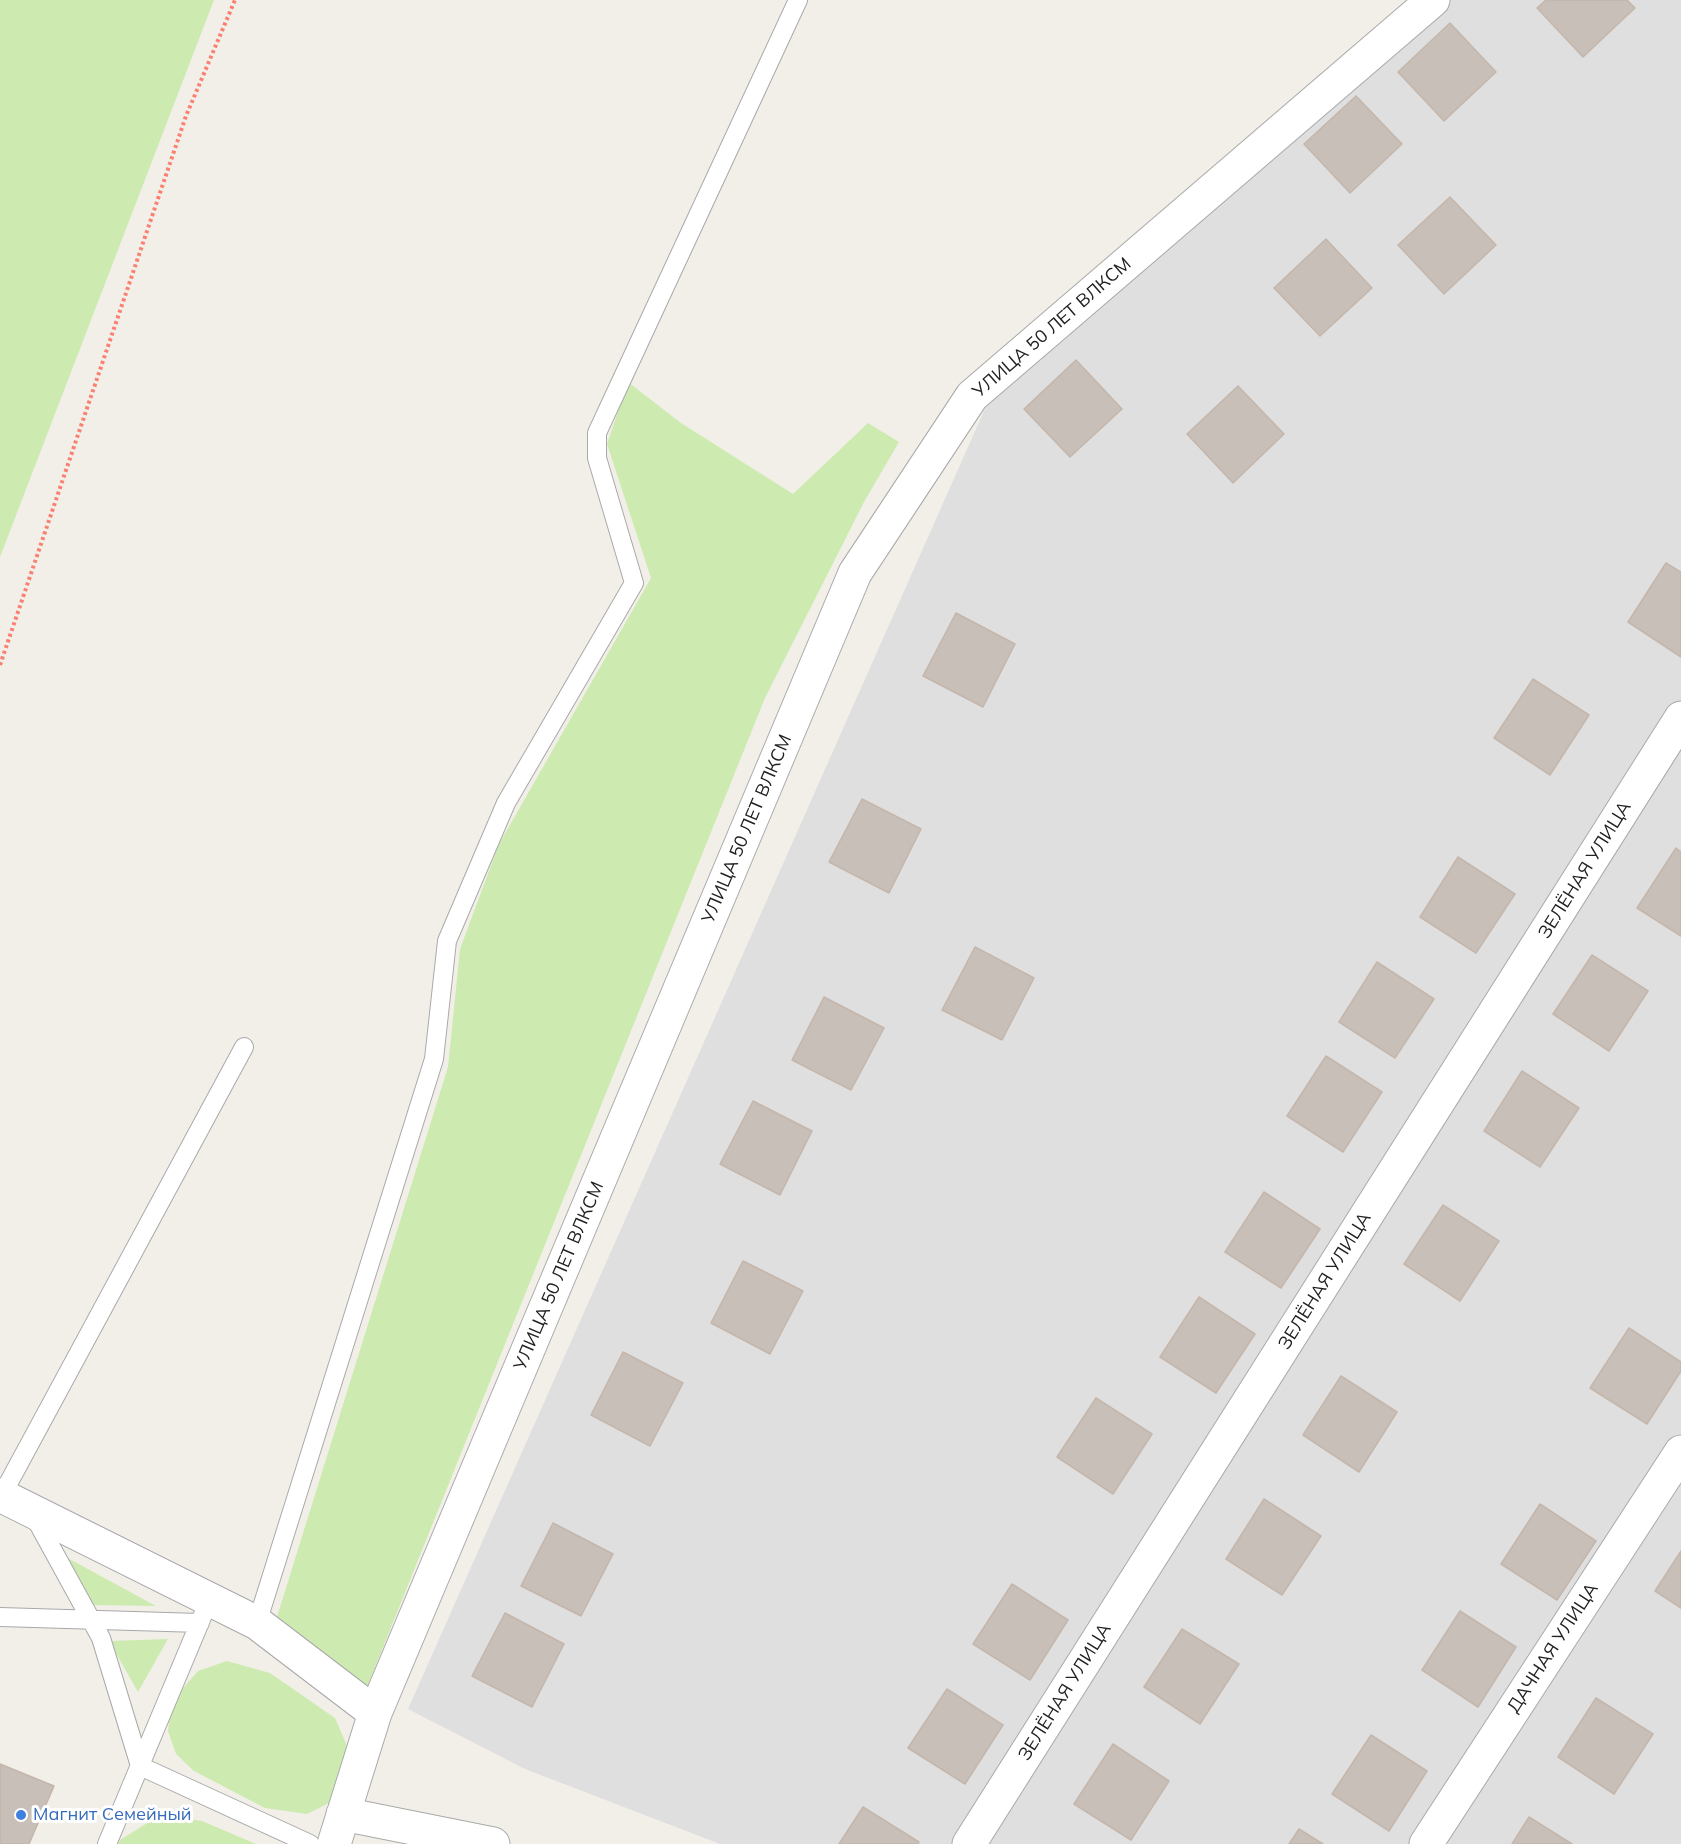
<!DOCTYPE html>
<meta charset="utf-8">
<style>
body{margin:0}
canvas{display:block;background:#f2efe9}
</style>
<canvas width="1681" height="1844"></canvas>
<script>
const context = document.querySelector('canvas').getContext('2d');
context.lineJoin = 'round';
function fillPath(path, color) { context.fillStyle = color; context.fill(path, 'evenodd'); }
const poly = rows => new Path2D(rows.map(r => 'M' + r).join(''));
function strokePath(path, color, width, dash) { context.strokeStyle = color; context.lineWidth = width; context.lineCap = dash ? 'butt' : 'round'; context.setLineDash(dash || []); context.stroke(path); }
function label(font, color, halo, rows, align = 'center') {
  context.font = font + ' Mulish,sans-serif'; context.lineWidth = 6; context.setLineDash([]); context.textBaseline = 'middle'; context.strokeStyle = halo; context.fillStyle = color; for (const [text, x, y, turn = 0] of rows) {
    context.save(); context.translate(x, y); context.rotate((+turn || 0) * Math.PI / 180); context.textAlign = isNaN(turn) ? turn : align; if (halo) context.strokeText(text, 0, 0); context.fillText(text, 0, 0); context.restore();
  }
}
fillPath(poly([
 [1413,0,1681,0,1681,1844,720,1844,525,1769,408,1709,995,386]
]), '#e0dfdf');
fillPath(poly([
 [0,0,214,0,0,557],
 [628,382,681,423,793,494,868,423,899,442,864,502,765,698,367,1687,276,1620,448,1067,460,949,499,844,651,578,607,444],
 [64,1556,156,1606,90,1605],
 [168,1639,138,1692,109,1641],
 [227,1661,270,1673,335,1718,350,1753,341,1797,307,1814,265,1808,194,1771,176,1754,168,1731,171,1702,198,1671],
 [160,1815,202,1821,256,1844,118,1844,120,1840]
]), '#cdebb0');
const building = poly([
 [1546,0,1627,0,1635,8,1583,57,1537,8,1546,0],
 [1450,23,1496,72,1444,121,1398,72,1450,23],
 [1356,96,1402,144,1350,193,1304,144,1356,96],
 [1450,197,1496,245,1444,294,1398,245,1450,197],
 [1326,239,1372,288,1320,336,1274,288,1326,239],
 [1076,360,1122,409,1070,457,1024,409,1076,360],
 [1238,386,1284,434,1233,483,1187,434,1238,386],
 [1666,563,1681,572,1681,657,1628,622,1666,563],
 [956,613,1015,644,983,707,923,676,956,613],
 [1533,679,1589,715,1550,775,1494,738,1533,679],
 [862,799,921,829,889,893,829,862,862,799],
 [1676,848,1681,852,1681,936,1637,908,1676,848],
 [1458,857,1515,894,1476,953,1420,917,1458,857],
 [975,947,1034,978,1002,1040,942,1010,975,947],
 [1592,955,1648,991,1609,1051,1553,1014,1592,955],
 [1377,962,1434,999,1395,1058,1339,1022,1377,962],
 [824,997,884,1028,851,1090,792,1060,824,997],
 [1326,1056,1382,1092,1343,1152,1287,1116,1326,1056],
 [1522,1071,1579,1108,1540,1167,1484,1131,1522,1071],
 [753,1101,812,1131,780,1195,720,1164,753,1101],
 [1264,1192,1320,1229,1281,1288,1225,1252,1264,1192],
 [1443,1205,1499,1241,1460,1301,1404,1264,1443,1205],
 [743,1261,803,1291,770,1354,711,1323,743,1261],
 [1199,1297,1255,1334,1216,1393,1160,1357,1199,1297],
 [1629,1328,1681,1362,1681,1371,1647,1424,1590,1388,1629,1328],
 [623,1352,683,1383,650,1446,591,1415,623,1352],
 [1341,1376,1397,1412,1359,1472,1303,1435,1341,1376],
 [1096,1398,1152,1434,1113,1494,1057,1457,1096,1398],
 [1264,1499,1321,1536,1282,1595,1226,1559,1264,1499],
 [1540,1504,1596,1541,1557,1600,1501,1564,1540,1504],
 [553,1523,613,1554,581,1616,521,1586,553,1523],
 [1681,1551,1681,1608,1655,1591,1681,1551],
 [1012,1584,1068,1620,1030,1680,973,1644,1012,1584],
 [1460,1611,1516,1647,1478,1707,1422,1670,1460,1611],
 [505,1613,564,1644,532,1707,472,1676,505,1613],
 [1182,1629,1239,1664,1200,1724,1144,1687,1182,1629],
 [947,1689,1003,1725,965,1784,908,1748,947,1689],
 [1596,1698,1653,1734,1614,1794,1558,1757,1596,1698],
 [1371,1735,1427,1771,1389,1831,1332,1794,1371,1735],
 [1113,1744,1169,1781,1131,1840,1074,1804,1113,1744],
 [0,1764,54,1786,29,1844,0,1844,0,1764],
 [863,1807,919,1842,918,1844,839,1844,863,1807],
 [1529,1817,1572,1844,1512,1844,1529,1817],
 [1299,1829,1323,1844,1289,1844,1299,1829]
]);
fillPath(building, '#c7bfb8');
strokePath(building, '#c4b6ab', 1.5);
const lane = poly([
 [2,1495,244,1047],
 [34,1516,101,1638,140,1766,310,1844],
 [0,1617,200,1623],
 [257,1623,434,1059,447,941,506,803,634,583,597,458,597,433,798,0],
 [107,1844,210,1598]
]);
const street = poly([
 [0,1495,257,1623,375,1713],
 [343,1814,493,1844],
 [334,1844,375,1713,855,573,972,396,1433,0],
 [969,1844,1681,718],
 [1426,1844,1681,1452]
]);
strokePath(lane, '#a9a9a9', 20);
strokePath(street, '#a9a9a9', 35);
strokePath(poly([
 [0,665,186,116,235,0]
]), '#fa8072', 4, [3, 3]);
strokePath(lane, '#fff', 18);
strokePath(street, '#fff', 33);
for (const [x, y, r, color] of [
 [21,1815,6,"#3f7fe0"]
]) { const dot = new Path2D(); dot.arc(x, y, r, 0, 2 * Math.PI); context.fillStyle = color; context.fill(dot); strokePath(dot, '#fff', 2); }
label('18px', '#222', '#fff', [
 ["УЛИЦА 50 ЛЕТ ВЛКСМ",1052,328,-41],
 ["УЛИЦА 50 ЛЕТ ВЛКСМ",747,829,-67],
 ["ЗЕЛЁНАЯ УЛИЦА",1585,870,-58],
 ["УЛИЦА 50 ЛЕТ ВЛКСМ",559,1276,-67],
 ["ЗЕЛЁНАЯ УЛИЦА",1325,1281,-58],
 ["ДАЧНАЯ УЛИЦА",1553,1648,-57],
 ["ЗЕЛЁНАЯ УЛИЦА",1065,1692,-58]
]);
label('18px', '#366cbe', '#fff', [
 ["Магнит Семейный",33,1815]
], 'left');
</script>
